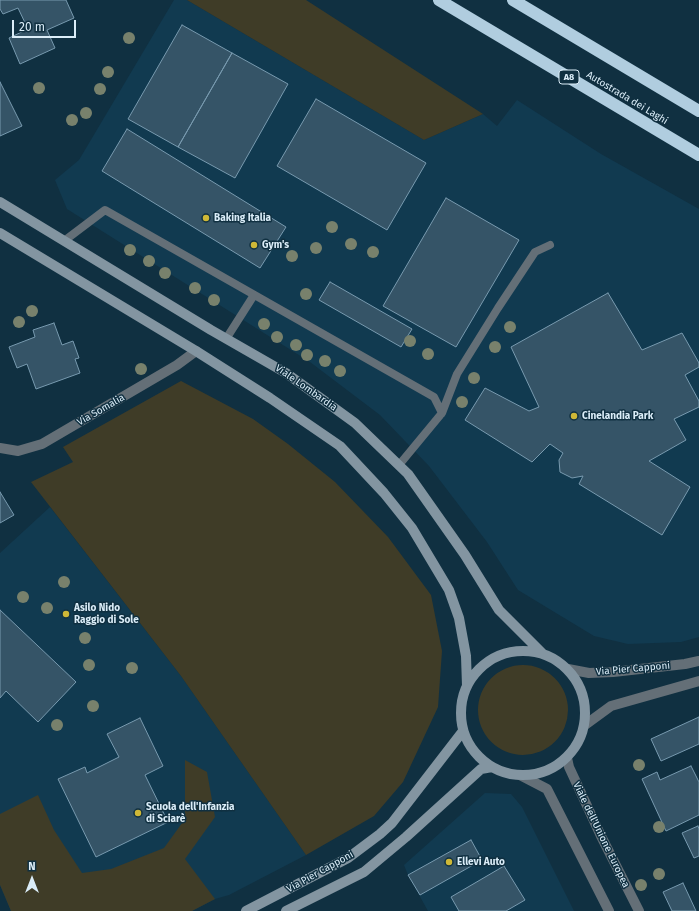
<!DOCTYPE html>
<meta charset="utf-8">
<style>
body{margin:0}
#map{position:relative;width:699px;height:911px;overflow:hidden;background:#103041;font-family:"Fira Sans",sans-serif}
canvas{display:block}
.north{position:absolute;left:12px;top:859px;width:40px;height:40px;-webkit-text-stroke:3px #103041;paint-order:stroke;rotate:0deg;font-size:11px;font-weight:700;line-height:16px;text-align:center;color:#dbedf8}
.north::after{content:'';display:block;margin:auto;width:14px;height:18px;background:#dbedf8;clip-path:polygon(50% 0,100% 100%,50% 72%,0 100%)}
.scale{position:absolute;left:12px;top:20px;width:64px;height:18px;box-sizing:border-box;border:2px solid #dbedf8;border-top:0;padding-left:5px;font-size:12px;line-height:14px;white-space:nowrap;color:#dbedf8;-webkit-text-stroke:3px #103041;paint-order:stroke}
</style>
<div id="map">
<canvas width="699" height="911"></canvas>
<div class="north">N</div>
<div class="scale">20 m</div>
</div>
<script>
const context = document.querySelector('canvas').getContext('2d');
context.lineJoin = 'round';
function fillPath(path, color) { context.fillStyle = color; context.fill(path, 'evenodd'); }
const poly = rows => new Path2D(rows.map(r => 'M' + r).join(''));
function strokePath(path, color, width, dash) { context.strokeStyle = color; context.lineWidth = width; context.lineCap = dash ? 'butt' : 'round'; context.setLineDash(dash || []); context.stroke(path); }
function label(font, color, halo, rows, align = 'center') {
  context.font = font + ' "Fira Sans",sans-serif'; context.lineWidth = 3; context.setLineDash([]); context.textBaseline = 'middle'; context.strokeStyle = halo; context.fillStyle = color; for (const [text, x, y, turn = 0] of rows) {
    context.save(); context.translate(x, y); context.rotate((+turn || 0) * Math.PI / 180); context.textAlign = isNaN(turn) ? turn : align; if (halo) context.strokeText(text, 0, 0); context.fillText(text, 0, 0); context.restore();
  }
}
fillPath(poly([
 [174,0,187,0,424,140,483,114,497,126,517,100,601,154,699,209,699,637,681,642,628,644,594,636,518,590,487,542,429,466,380,415,310,362,67,209,55,180,79,160],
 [50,507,181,676,306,855,229,895,215,899,192,911,11,911,0,885,0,553],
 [485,793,511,794,522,807,574,911,428,911,408,875,404,865]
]), '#113a50');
fillPath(poly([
 [187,0,306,0,483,114,424,140],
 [181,381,253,419,288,444,335,482,388,537,431,595,442,651,438,707,403,782,374,816,306,855,181,676,31,482,73,462,63,447],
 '478 710a45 45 0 1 1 90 0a45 45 0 1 1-90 0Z',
 [185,760,207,772,215,817,185,859,215,899,192,911,11,911,0,885,0,814,38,795,54,830,82,873,111,869,164,848,185,819]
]), '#3f3c27');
const building = poly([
 [0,0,66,0,74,18,47,30,55,48,20,64,9,38,28,29,18,8,3,14,0,9,0,0],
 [182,25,232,53,178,147,128,119,182,25],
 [232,53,288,84,235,178,178,147,232,53],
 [0,82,22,126,0,136,0,82],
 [316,99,426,163,387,230,277,166,316,99],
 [127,129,286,227,260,268,102,171,127,129],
 [446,198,519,240,456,347,383,306,446,198],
 [330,282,412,329,401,347,319,300,330,282],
 [608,293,642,350,682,333,699,363,699,367,685,375,699,401,699,407,674,419,686,440,649,461,690,487,662,535,579,484,583,476,572,478,560,472,559,460,563,453,550,444,532,462,465,420,485,388,529,411,539,407,511,347,608,293],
 [54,323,62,345,73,341,79,358,75,359,80,373,36,389,27,364,17,368,9,347,35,337,33,330,54,323],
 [0,492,14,515,0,523,0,492],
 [0,610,76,682,38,722,6,691,0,698,0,610],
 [699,717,699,744,661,761,651,739,699,717],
 [140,718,163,766,145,775,168,822,96,857,58,779,85,767,87,773,119,757,107,734,140,718],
 [691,766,699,782,699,815,666,831,642,779,657,772,660,780,691,766],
 [698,826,699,829,699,856,694,858,682,833,698,826],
 [471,840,482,860,420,895,408,875,471,840],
 [504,866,525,900,506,911,459,911,451,897,504,866],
 [683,883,696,911,672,911,663,892,683,883]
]);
fillPath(building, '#355467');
strokePath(building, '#789aaf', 1);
strokePath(poly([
 [64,241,105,210,434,397,442,413,399,465],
 [226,339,254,295],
 [442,413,457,374,498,308,535,252,550,245]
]), '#646f77', 8);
strokePath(poly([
 [0,448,18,451,42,444,177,365,196,351],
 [567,758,569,767,601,836,639,911],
 [520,775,547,789,609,911]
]), '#646f77', 10);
strokePath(poly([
 [568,669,589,673,613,672,685,664,699,661],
 [585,725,611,706,699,681]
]), '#646f77', 10);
strokePath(poly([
 [0,202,211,330,286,373,355,423,408,474,465,555,499,610,543,654],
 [0,233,196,351,270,398,340,446,384,493,412,528,449,590,459,618,466,656,467,686],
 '461 713a62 62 0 1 1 124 0a62 62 0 1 1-124 0Z',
 [246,911,348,858,380,834,392,823,463,731],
 [286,911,364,872,406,837,481,769,492,767]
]), '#8395a1', 10);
strokePath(poly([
 [439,0,699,155],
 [513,0,699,111]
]), '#b0cddf', 12);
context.fillStyle = '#78816c';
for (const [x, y] of [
 [129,38],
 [108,72],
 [39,88],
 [100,89],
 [86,113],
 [72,120],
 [332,227],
 [351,244],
 [316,248],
 [130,250],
 [373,252],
 [292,256],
 [149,261],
 [165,273],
 [195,288],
 [306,294],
 [214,300],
 [32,311],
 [19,322],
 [264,324],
 [510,327],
 [277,337],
 [410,341],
 [296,345],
 [495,347],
 [428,354],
 [307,355],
 [325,361],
 [141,369],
 [340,371],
 [474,378],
 [462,402],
 [64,582],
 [23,597],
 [47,608],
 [85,638],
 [89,665],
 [132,668],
 [93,706],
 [57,725],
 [639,765],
 [659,827],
 [659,874],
 [641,885]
]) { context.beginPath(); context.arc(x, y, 6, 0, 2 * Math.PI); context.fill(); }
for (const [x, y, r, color] of [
 [206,218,4,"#cfb837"],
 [254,245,4,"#cfb837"],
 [574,416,4,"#cfb837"],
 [66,614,4,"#cfb837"],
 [138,813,4,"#cfb837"],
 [449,862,4,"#cfb837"]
]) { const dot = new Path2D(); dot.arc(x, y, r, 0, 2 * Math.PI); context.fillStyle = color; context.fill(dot); strokePath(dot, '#103041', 1.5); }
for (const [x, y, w] of [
 [569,77,20]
]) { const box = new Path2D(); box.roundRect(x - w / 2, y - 7, w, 14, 3); context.fillStyle = '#103041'; context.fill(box); strokePath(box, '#dbedf8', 1); }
label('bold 9px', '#dbedf8', null, [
 ["A8",569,77]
]);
label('10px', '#dbedf8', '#103041', [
 ["Autostrada dei Laghi",627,98,31],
 ["Viale Lombardia",306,388,35],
 ["Via Somalia",101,410,-30],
 ["Via Pier Capponi",633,669,-5],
 ["Viale dell'Unione Europea",601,835,64],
 ["Via Pier Capponi",320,872,-29]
]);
label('bold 10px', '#dbedf8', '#103041', [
 ["Baking Italia",214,218],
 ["Gym's",262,245],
 ["Cinelandia Park",582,416],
 ["Asilo Nido",74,608],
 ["Raggio di Sole",74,620],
 ["Scuola dell'Infanzia",146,807],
 ["di Sciarè",146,819],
 ["Ellevi Auto",457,862]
], 'left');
</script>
